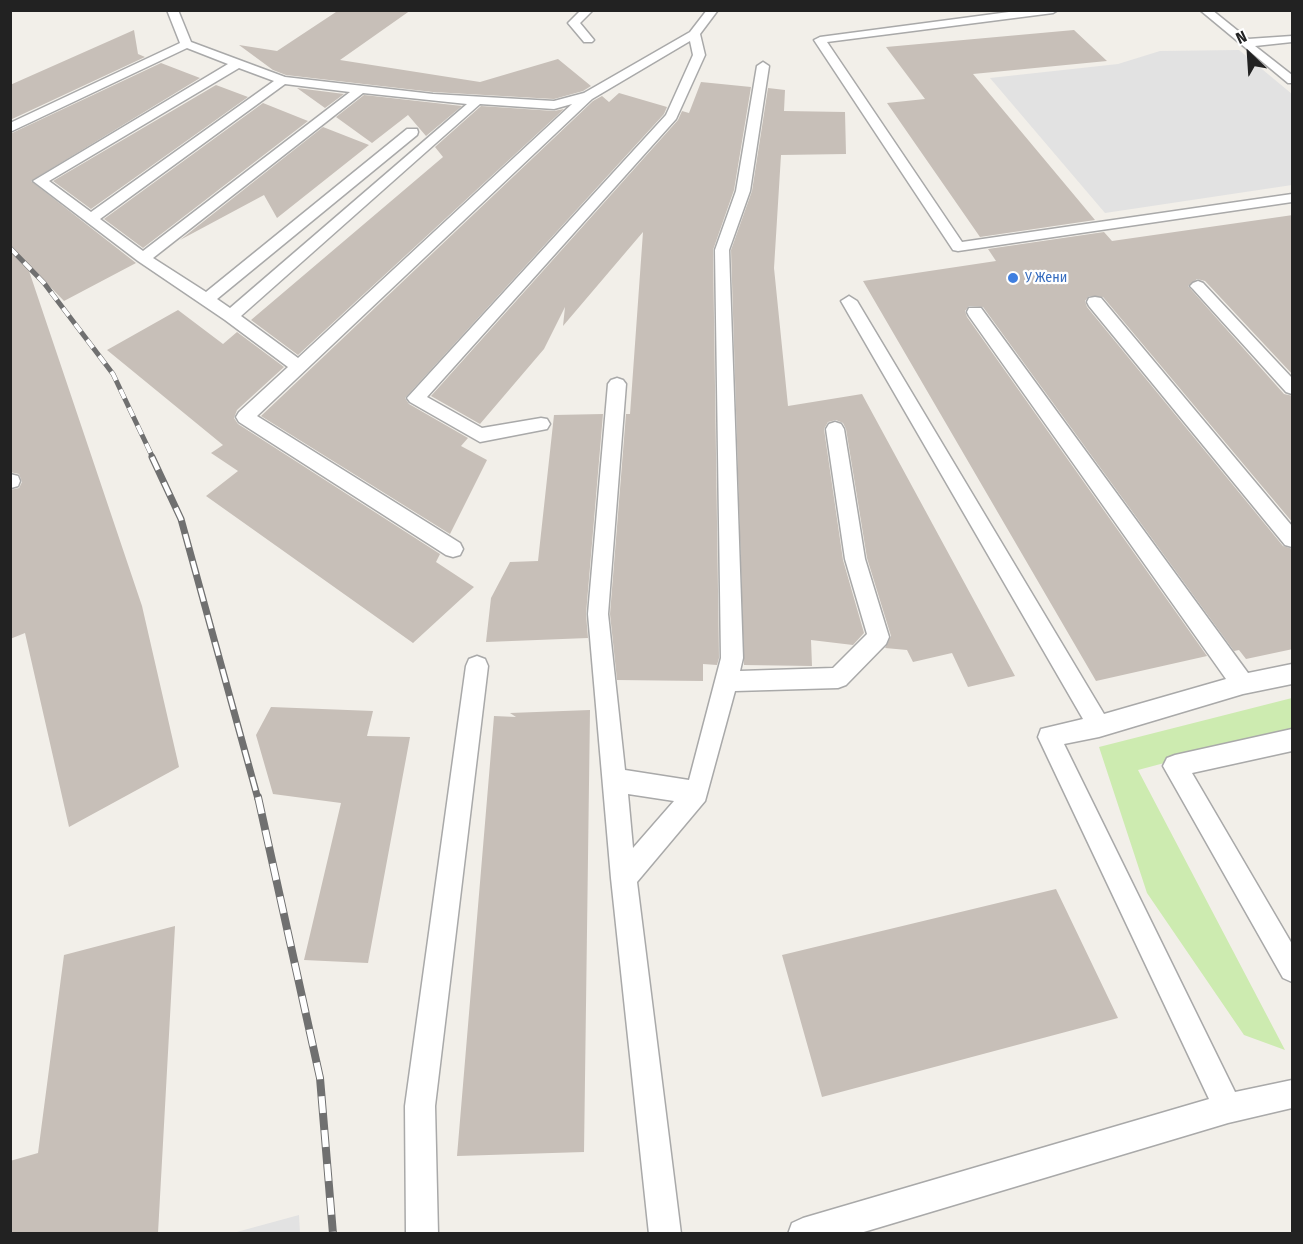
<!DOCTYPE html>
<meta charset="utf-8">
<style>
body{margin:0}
#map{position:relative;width:1303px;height:1244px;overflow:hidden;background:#f2efe9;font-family:"Fira Sans Condensed",sans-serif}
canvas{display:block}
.frame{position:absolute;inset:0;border:12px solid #222;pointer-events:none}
.north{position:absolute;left:1219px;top:24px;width:60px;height:60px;-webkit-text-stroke:4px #fff;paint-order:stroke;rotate:335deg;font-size:16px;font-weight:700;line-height:24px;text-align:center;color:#222}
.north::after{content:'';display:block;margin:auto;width:21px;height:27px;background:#222;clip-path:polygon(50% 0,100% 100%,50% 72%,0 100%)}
</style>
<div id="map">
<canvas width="1303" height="1244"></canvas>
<div class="frame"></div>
<div class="north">N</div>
</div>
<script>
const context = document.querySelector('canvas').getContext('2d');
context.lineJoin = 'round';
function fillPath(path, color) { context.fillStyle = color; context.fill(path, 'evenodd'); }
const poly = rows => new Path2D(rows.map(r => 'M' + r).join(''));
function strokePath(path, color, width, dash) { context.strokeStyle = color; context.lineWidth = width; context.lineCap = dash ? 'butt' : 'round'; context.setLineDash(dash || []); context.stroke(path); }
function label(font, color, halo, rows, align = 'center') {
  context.font = font + ' "Fira Sans Condensed",sans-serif'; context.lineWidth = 4.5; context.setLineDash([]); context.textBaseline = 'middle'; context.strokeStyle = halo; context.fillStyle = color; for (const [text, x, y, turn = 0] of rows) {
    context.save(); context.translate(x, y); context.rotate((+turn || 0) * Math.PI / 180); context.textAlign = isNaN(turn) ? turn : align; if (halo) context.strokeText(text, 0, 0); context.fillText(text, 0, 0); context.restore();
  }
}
fillPath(poly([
 [1292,698,1292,729,1138,770,1285,1050,1244,1035,1147,893,1099,747]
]), '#cdebb0');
fillPath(poly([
 [1239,50,1292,94,1292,185,1105,213,990,78,1118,64,1160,51],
 [299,1215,300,1233,233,1233]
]), '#e2e2e2');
fillPath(poly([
 [339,10,411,10,340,60,480,82,558,59,591,86,583,91,554,99,433,92,286,75,273,70,239,45,277,51],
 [134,30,138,54,145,57,10,120,10,85],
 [1074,30,1107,61,973,74,1095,220,980,237,887,103,925,99,886,47],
 [161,63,200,78,31,181,136,263,64,301,26,262,142,606,179,767,69,827,25,633,10,639,10,490,19,488,22,482,19,474,10,472,10,134],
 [701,82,751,87,734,190,713,250,719,658,717,665,703,664,703,681,617,680,610,614,626,414,630,414,643,232,563,326,565,307,544,349,480,424,431,396,678,120,682,111,689,113],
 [216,85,248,97,91,209,53,181],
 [297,88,344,94,325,108],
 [768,88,785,90,784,111,845,112,846,154,781,155,774,268,788,406,862,394,1015,676,968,687,952,653,913,662,907,650,885,648,891,636,867,558,846,429,843,423,836,420,828,422,824,429,843,560,864,633,853,645,811,640,812,666,744,665,731,250,752,191],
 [619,93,667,107,664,114,405,398,409,404,468,438,461,446,487,460,450,534,261,416,593,101,602,96,609,102],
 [364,95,462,106,426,136,408,115,372,143,336,117],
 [263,103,308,121,143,248,104,219],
 [481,106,554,111,564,109,298,355,251,320,443,157,435,147],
 [323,127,369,145,277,218,264,195,180,240],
 [1293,215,1293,375,1205,281,1197,279,1188,286,1284,394,1293,396,1293,523,1103,297,1089,296,1085,301,1087,307,1283,546,1293,549,1293,649,1246,659,1239,650,1234,651,983,307,969,306,965,311,967,317,1207,656,1096,681,863,281,996,261,988,249,1104,232,1112,241],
 [178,310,223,344,237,332,284,367,237,410,234,418,238,424,440,554,436,562,474,587,413,643,206,496,238,471,211,453,223,445,107,350],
 [603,414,586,614,588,638,486,642,491,598,510,562,538,561,554,415],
 [271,707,373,711,367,736,410,737,368,963,304,960,341,803,273,794,256,735],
 [590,710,584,1152,457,1156,494,716,516,717,510,713],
 [1056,889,1118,1018,822,1097,782,955],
 [175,926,158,1233,10,1233,10,1161,38,1153,64,955]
]), '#c7bfb8');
const lane = poly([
 [167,10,178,10,191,42,285,77,433,94,554,101,584,93,690,32,707,10,718,10,700,34,705,55,676,119,427,397,482,428,541,418,547,419,550,424,547,429,480,442,410,402,407,398,666,115,693,55,690,41,592,99,257,416,460,543,463,549,460,555,453,557,446,555,239,422,236,417,239,412,288,367,225,320,138,261,33,181,228,64,187,48,10,132,10,123,180,43,167,10],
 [239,68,274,81,91,212,49,181,239,68],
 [285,84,350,92,143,251,100,219,285,84],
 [363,93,467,104,230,308,217,299,417,135,418,132,417,129,407,129,206,292,153,258,363,93],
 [480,104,554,109,572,104,298,358,241,316,480,104],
 [581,10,593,10,580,23,594,40,592,42,584,42,568,23,581,10],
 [1024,10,1058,10,1053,13,827,42,962,242,1292,194,1292,202,958,251,953,250,814,40,820,37,1024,10],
 [1200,10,1212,10,1248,39,1292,36,1292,42,1255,46,1292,75,1292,83,1288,83,1200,10],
 [763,62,769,66,750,191,729,250,743,658,740,671,833,668,867,634,845,559,826,429,829,424,835,422,841,424,844,429,865,559,889,637,886,644,846,685,838,688,735,691,705,801,637,882,681,1234,649,1234,611,878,588,614,608,384,611,380,617,378,623,380,626,384,608,614,625,770,689,780,721,658,715,250,736,191,757,66,763,62],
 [628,794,674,801,633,848,628,794],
 [1198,281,1203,283,1292,378,1292,394,1286,392,1193,289,1190,286,1193,283,1198,281],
 [849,296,857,301,1104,714,1226,679,969,316,967,312,969,308,981,308,1248,673,1292,664,1292,684,1243,694,1099,737,1064,744,1235,1092,1292,1080,1292,1108,1228,1123,857,1234,788,1234,792,1223,803,1218,1209,1099,1038,737,1041,729,1083,719,841,301,849,296],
 [1095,297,1101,298,1292,526,1292,547,1285,545,1089,306,1087,302,1089,298,1095,297],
 [10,474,18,476,20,481,18,486,11,488,10,474],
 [477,656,485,659,488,666,435,1106,438,1234,406,1234,405,1106,466,666,469,659,477,656],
 [1292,729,1292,751,1192,773,1292,944,1292,982,1283,978,1163,766,1167,758,1175,755,1292,729]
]);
strokePath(lane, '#a9a9a9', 3);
fillPath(lane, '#fff');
const railFar2 = poly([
 [10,248,44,283,113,374,153,458]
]);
const railFar1 = poly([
 [152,457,181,519,258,799]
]);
const rail = poly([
 [258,797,320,1078,333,1234]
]);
strokePath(railFar2, '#707070', 5);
strokePath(railFar1, '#707070', 7);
strokePath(rail, '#707070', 8);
strokePath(railFar2, '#fff', 4, [10]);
strokePath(railFar1, '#fff', 4.5, [14]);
strokePath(rail, '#fff', 6, [17]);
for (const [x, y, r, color] of [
 [1013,278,6,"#3f7fe0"]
]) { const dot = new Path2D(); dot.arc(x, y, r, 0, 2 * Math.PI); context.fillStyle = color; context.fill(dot); strokePath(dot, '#fff', 2); }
label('14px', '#366cbe', '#fff', [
 ["У Жени",1025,278]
], 'left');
</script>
